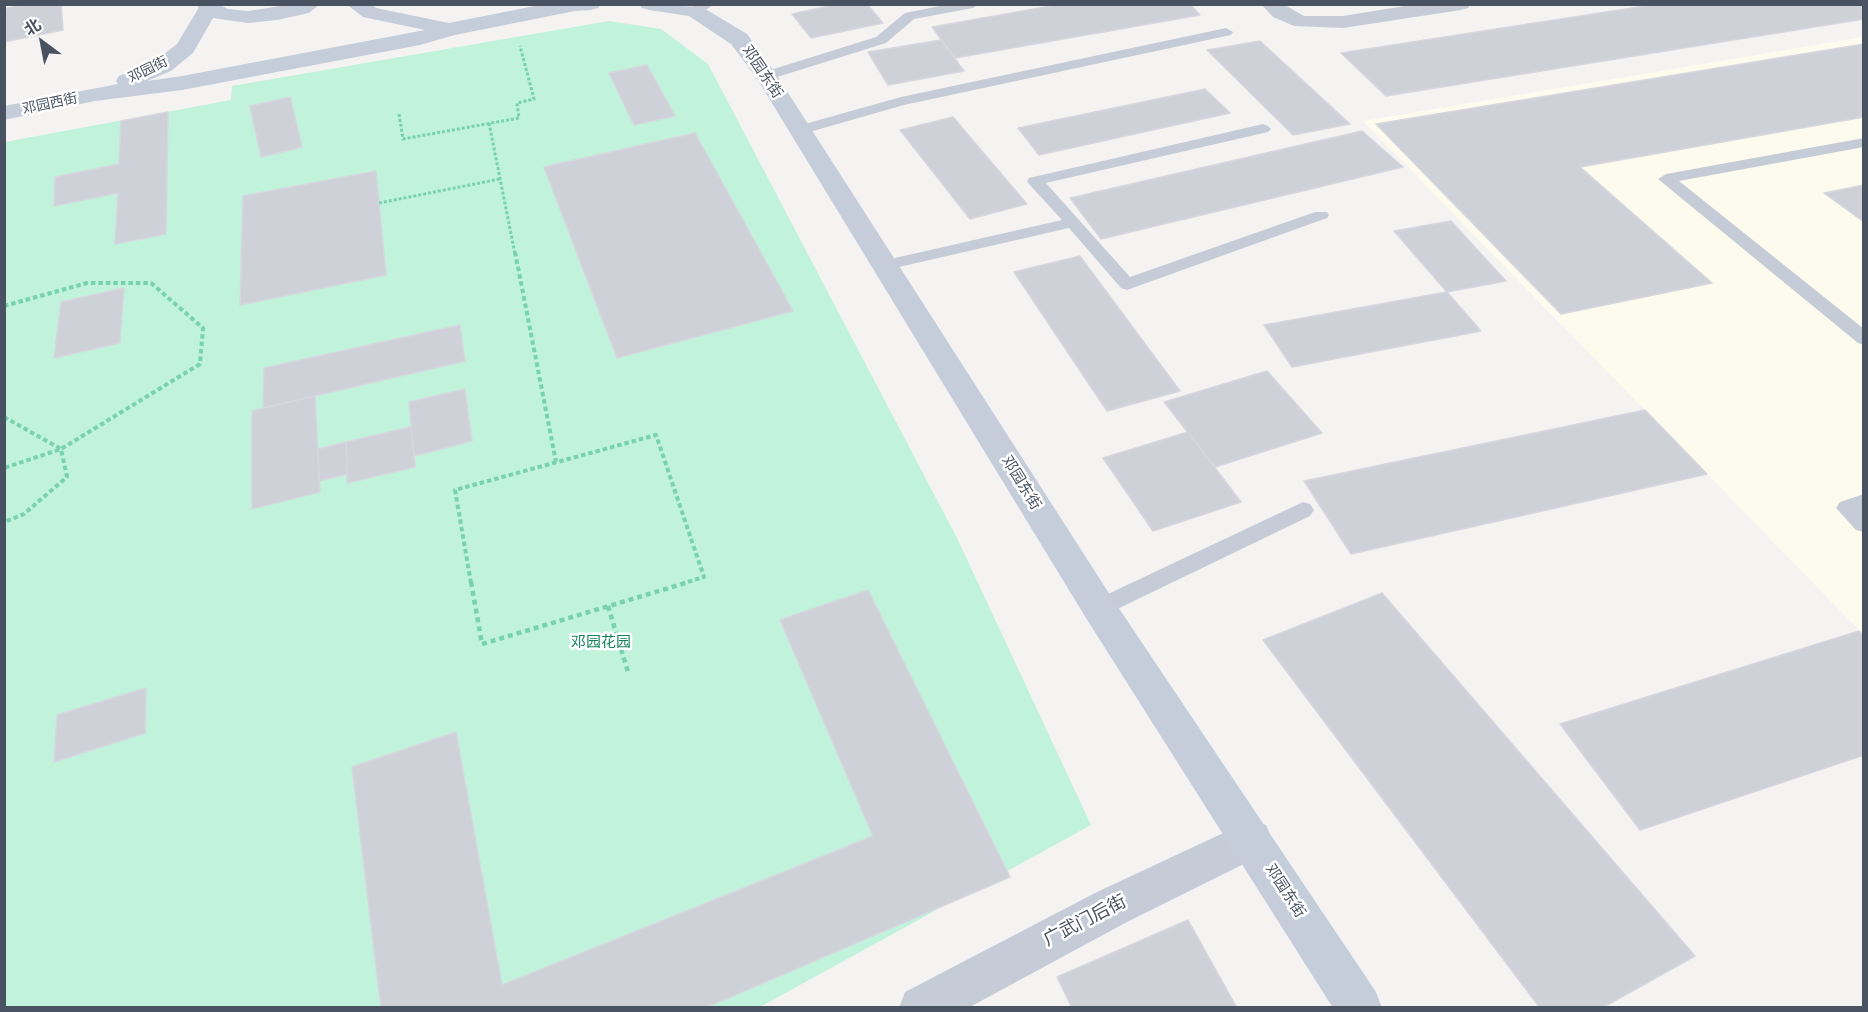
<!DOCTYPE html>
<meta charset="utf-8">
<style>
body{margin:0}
#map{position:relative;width:1868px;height:1012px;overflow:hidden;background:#f5f3f2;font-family:"PT Sans","Noto Sans SC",sans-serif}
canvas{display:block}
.frame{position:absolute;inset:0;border:6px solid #495261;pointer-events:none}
.north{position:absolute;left:12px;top:12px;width:60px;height:60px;-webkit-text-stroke:4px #fff;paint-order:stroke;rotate:328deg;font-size:16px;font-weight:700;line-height:24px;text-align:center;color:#495261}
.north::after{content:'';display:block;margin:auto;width:21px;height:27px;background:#495261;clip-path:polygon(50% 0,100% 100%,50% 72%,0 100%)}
</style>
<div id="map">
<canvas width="1868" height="1012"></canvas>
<div class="frame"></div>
<div class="north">北</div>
</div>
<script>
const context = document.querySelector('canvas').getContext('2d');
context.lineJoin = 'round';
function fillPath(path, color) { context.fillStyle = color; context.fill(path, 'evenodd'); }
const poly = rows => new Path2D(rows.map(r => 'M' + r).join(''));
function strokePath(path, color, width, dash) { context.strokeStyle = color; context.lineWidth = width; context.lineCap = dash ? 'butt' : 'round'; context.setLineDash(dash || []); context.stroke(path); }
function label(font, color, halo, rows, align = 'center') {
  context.font = font + ' "PT Sans","Noto Sans SC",sans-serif'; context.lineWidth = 5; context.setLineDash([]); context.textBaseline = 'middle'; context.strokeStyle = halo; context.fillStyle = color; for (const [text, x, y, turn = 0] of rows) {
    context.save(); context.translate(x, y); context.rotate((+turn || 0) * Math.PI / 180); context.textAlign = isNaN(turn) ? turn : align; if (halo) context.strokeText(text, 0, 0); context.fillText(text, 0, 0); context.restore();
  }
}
fillPath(poly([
 [1863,37,1863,634,1363,121]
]), '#fdfbee');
fillPath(poly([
 [609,21,661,29,708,64,957,538,1091,825,760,1007,5,1008,5,142,231,100,232,86]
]), '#c1f2db');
const building = poly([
 [25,4,61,4,63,30,4,42,4,9,25,4],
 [838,4,867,4,883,23,811,38,792,14,838,4],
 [1062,4,1190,4,1200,15,955,58,932,27,1062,4],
 [1658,4,1864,4,1864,19,1386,96,1341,53,1658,4],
 [941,40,964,71,888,85,868,52,941,40],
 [1260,41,1350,124,1293,135,1207,50,1260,41],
 [1864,44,1864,117,1580,167,1712,283,1561,314,1376,124,1864,44],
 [647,65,675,116,634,125,609,73,647,65],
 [1205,89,1230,113,1039,155,1018,128,1205,89],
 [290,97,302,147,261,157,250,106,290,97],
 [168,112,166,234,115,244,118,193,54,206,55,177,119,164,121,121,168,112],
 [953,117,1027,204,970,219,900,130,953,117],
 [1362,131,1403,167,1101,239,1070,198,1362,131],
 [695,133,793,311,617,358,544,167,695,133],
 [376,171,386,275,240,305,243,196,376,171],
 [1864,185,1864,222,1824,193,1864,185],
 [1451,221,1506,281,1447,292,1394,231,1451,221],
 [1080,256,1180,391,1107,411,1014,272,1080,256],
 [124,288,120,343,54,358,61,302,124,288],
 [1447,292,1481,331,1292,367,1264,325,1447,292],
 [460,325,465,361,263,408,264,368,460,325],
 [1267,371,1322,433,1215,467,1164,402,1267,371],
 [465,389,472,441,414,456,409,402,465,389],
 [315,396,320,492,252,509,252,411,315,396],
 [1645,410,1707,474,1351,554,1304,481,1645,410],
 [411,427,415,467,347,483,346,442,411,427],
 [1188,432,1241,502,1153,531,1103,458,1188,432],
 [346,442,347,474,319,481,318,449,346,442],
 [868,590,1010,877,705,1008,381,1008,352,767,456,732,502,985,873,836,780,620,868,590],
 [1382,593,1695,956,1602,1008,1540,1008,1263,640,1382,593],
 [1859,631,1864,636,1864,755,1640,830,1560,724,1859,631],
 [146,688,145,733,54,762,57,715,146,688],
 [1188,920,1237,1008,1072,1008,1057,977,1188,920]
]);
fillPath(building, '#ced1d8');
strokePath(building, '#d6d7de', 1.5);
strokePath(poly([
 [399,114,403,139,519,118,517,103,534,99,520,46],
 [489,123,515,254],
 [379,203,500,179]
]), '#78d2b1', 3, [3, 2]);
strokePath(poly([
 [515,252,556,462],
 [4,306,87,283,151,283,203,328,200,364,61,449,4,468],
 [4,417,61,449,67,477,24,514,4,522],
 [471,583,455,490,656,435,704,577,684,583]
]), '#78d2b1', 4, [4.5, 3]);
strokePath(poly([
 [471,582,482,644,689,582],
 [608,606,628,672]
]), '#78d2b1', 4.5, [5, 4]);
fillPath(poly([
 [697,4,714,4,700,14,690,14,688,11,690,8,697,4],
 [950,4,979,4,973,8,914,19,886,43,771,79,766,80,759,76,761,73,876,37,905,13,950,4],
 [1226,28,1233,32,1231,35,904,105,799,135,791,130,794,127,901,97,1226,28],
 [1263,124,1268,126,1271,129,1268,132,1046,183,1130,277,1315,212,1327,212,1329,215,1327,218,1127,290,1121,288,1069,228,886,270,880,269,877,265,880,261,886,260,1062,220,1029,184,1027,181,1029,178,1263,124],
 [1864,138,1864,147,1679,181,1864,329,1864,345,1858,343,1658,179,1666,174,1864,138],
 [1864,494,1863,511,1864,532,1856,530,1836,508,1840,502,1864,494],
 [1303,502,1310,504,1314,510,1310,516,1107,614,1099,617,1091,614,1088,608,1091,602,1303,502]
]), '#c6ccd7');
fillPath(poly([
 [1261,4,1283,4,1304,16,1343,16,1417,4,1471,4,1468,8,1461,10,1343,28,1294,26,1273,17,1261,4],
 [1251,820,1266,825,1272,839,1266,853,1127,922,968,1008,899,1008,905,992,1097,892,1251,820]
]), '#c6ccd7');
fillPath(poly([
 [198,4,218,4,228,9,248,11,293,4,320,4,309,13,277,20,248,23,213,18,193,53,171,71,147,81,182,76,425,30,363,17,346,4,371,4,376,8,449,23,545,4,601,4,598,8,591,10,575,11,455,35,420,45,182,90,95,101,4,120,4,106,118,84,116,81,119,76,155,61,177,44,198,9,198,4],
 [639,4,702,7,747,34,774,71,1112,598,1376,992,1382,1008,1333,1008,1086,618,756,77,731,44,689,16,649,10,642,8,639,4]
]), '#c5cddb');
label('14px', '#495261', '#fff', [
 ["邓园街",148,70,-26],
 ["邓园西街",50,104,-12]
]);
label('15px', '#495261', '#fff', [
 ["邓园东街",762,72,56],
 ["邓园东街",1021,483,58],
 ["邓园东街",1285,891,57]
]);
label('15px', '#15825a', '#fff', [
 ["邓园花园",601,643]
]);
label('18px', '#495261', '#fff', [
 ["广武门后街",1085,921,-27]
]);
</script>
